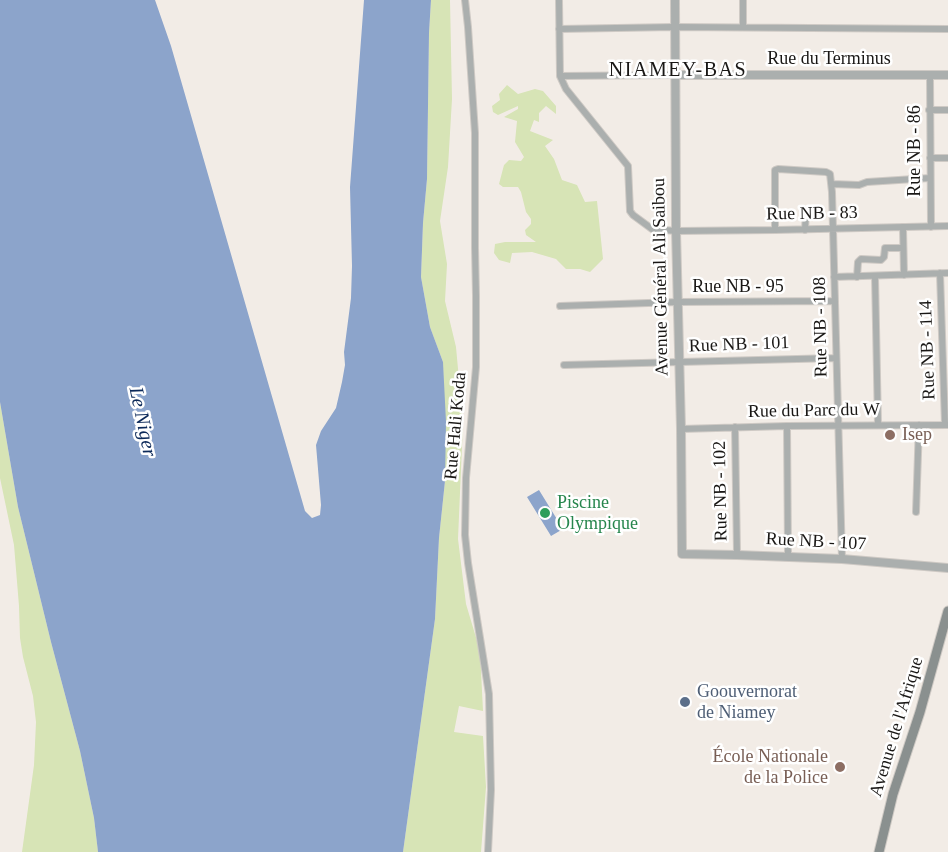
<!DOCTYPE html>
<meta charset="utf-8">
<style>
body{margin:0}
canvas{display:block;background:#f2ece6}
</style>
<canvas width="948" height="852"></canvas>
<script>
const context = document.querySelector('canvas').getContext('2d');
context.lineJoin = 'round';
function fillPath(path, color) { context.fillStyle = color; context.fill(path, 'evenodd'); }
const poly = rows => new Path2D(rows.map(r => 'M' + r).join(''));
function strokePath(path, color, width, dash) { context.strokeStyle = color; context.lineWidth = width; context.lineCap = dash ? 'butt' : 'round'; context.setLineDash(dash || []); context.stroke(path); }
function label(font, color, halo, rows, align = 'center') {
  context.font = font + ' "Times New Roman",serif'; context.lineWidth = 5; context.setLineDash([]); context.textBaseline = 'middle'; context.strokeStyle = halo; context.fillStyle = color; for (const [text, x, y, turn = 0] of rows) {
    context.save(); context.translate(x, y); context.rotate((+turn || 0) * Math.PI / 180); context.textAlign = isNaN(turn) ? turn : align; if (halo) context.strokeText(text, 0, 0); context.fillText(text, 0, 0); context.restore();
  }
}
fillPath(poly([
 [431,0,450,0,452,99,448,167,440,221,447,264,445,301,456,347,463,423,458,539,466,604,480,651,483,711,459,706,454,732,483,736,486,787,481,852,403,852,435,619,439,538,445,481,443,362,430,327,421,277,423,223,427,179,429,33],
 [507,85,518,94,535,89,543,91,556,106,556,114,546,106,539,113,539,122,534,120,530,131,553,140,545,146,554,159,562,180,577,185,585,202,597,201,603,259,590,272,580,269,566,269,556,259,532,252,512,253,510,263,499,260,494,253,495,244,505,242,536,242,526,235,525,230,531,224,531,219,526,212,521,192,518,187,503,187,499,184,504,165,509,160,521,161,524,157,515,142,517,121,504,117,518,109,518,106,498,115,493,112,492,106,500,100,499,94],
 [0,402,18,507,51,642,80,751,94,818,98,852,22,852,34,765,36,722,33,696,23,657,20,638,19,606,14,545,0,478]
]), '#d7e4b6');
fillPath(poly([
 [0,0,155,0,171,46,305,511,312,518,320,515,321,505,316,445,321,431,336,408,342,382,345,365,344,352,351,298,352,266,350,187,364,0,431,0,429,33,427,179,423,223,421,277,430,327,443,362,446,422,445,481,439,538,435,619,403,852,98,852,94,818,80,751,51,642,18,507,0,402],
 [539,490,563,529,551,536,527,497]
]), '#8ca4cb');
const minor = poly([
 [465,0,468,27,475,133,475,247,476,296,476,367,466,478,465,535,468,563,489,694,491,790,488,852],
 [559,0,560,76,566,89,628,166,630,211,633,215,652,229,676,231,775,230,948,226],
 [743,27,743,0],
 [559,29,674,27,948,29],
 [930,75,931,227],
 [560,76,674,75],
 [929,110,948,110],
 [930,158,948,158],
 [832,184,859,185,867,182,930,178],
 [903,227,904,275],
 [775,230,775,170,778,169,826,172,830,174,832,192,842,559],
 [805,230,806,211],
 [940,273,945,425],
 [875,276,878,425],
 [834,277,948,273],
 [857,277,858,262,861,259,881,260,884,257,885,248,903,248],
 [560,306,678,302,835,301],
 [564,365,836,358],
 [787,426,788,556],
 [735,427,737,555],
 [681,429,787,426,948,425],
 [916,512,919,425]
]);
const tertiary = poly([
 [675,0,676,231,681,429,682,554,737,555,842,559,948,568],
 [674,75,948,75]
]);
const secondary = poly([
 [879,852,893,794,920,712,948,611]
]);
strokePath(minor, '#cfcac5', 8);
strokePath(tertiary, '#cfcac5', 10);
strokePath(secondary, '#cfcac5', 11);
strokePath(minor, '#abafae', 6);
strokePath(tertiary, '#abafae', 8);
strokePath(secondary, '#8a908f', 9);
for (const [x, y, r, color] of [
 [890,435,6,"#8d6e63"],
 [545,513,6,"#2e9e5b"],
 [685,702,6,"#5c6f8a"],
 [840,767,6,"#8d6e63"]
]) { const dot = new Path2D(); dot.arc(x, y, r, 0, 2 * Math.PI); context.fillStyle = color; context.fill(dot); strokePath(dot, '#fff', 2); }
label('18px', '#191715', '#fff', [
 ["Rue du Terminus",829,59],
 ["Rue NB - 86",915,151,-90],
 ["Rue NB - 83",812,214,-1],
 ["Avenue Général Ali Saibou",661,277,-91],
 ["Rue NB - 95",738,287],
 ["Rue NB - 108",821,327,-91],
 ["Rue NB - 101",739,345,-2],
 ["Rue NB - 114",928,350,-92],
 ["Rue du Parc du W",814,411,-1],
 ["Rue Hali Koda",456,426,-85],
 ["Rue NB - 102",721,491,-91],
 ["Rue NB - 107",816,542,3],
 ["Avenue de l'Afrique",897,727,-73]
]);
label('18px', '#785e54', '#fff', [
 ["Isep",902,435],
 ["École Nationale",828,757,"right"],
 ["de la Police",828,778,"right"]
], 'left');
label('18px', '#27864d', '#fff', [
 ["Piscine",557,503],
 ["Olympique",557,524]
], 'left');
label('18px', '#4e5e75', '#fff', [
 ["Goouvernorat",697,692],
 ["de Niamey",697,713]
], 'left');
context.letterSpacing = '1.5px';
label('20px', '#191715', '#fff', [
 ["NIAMEY-BAS",678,71]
]);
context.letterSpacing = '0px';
label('italic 20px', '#0c2959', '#fff', [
 ["Le Niger",142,422,78]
]);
</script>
